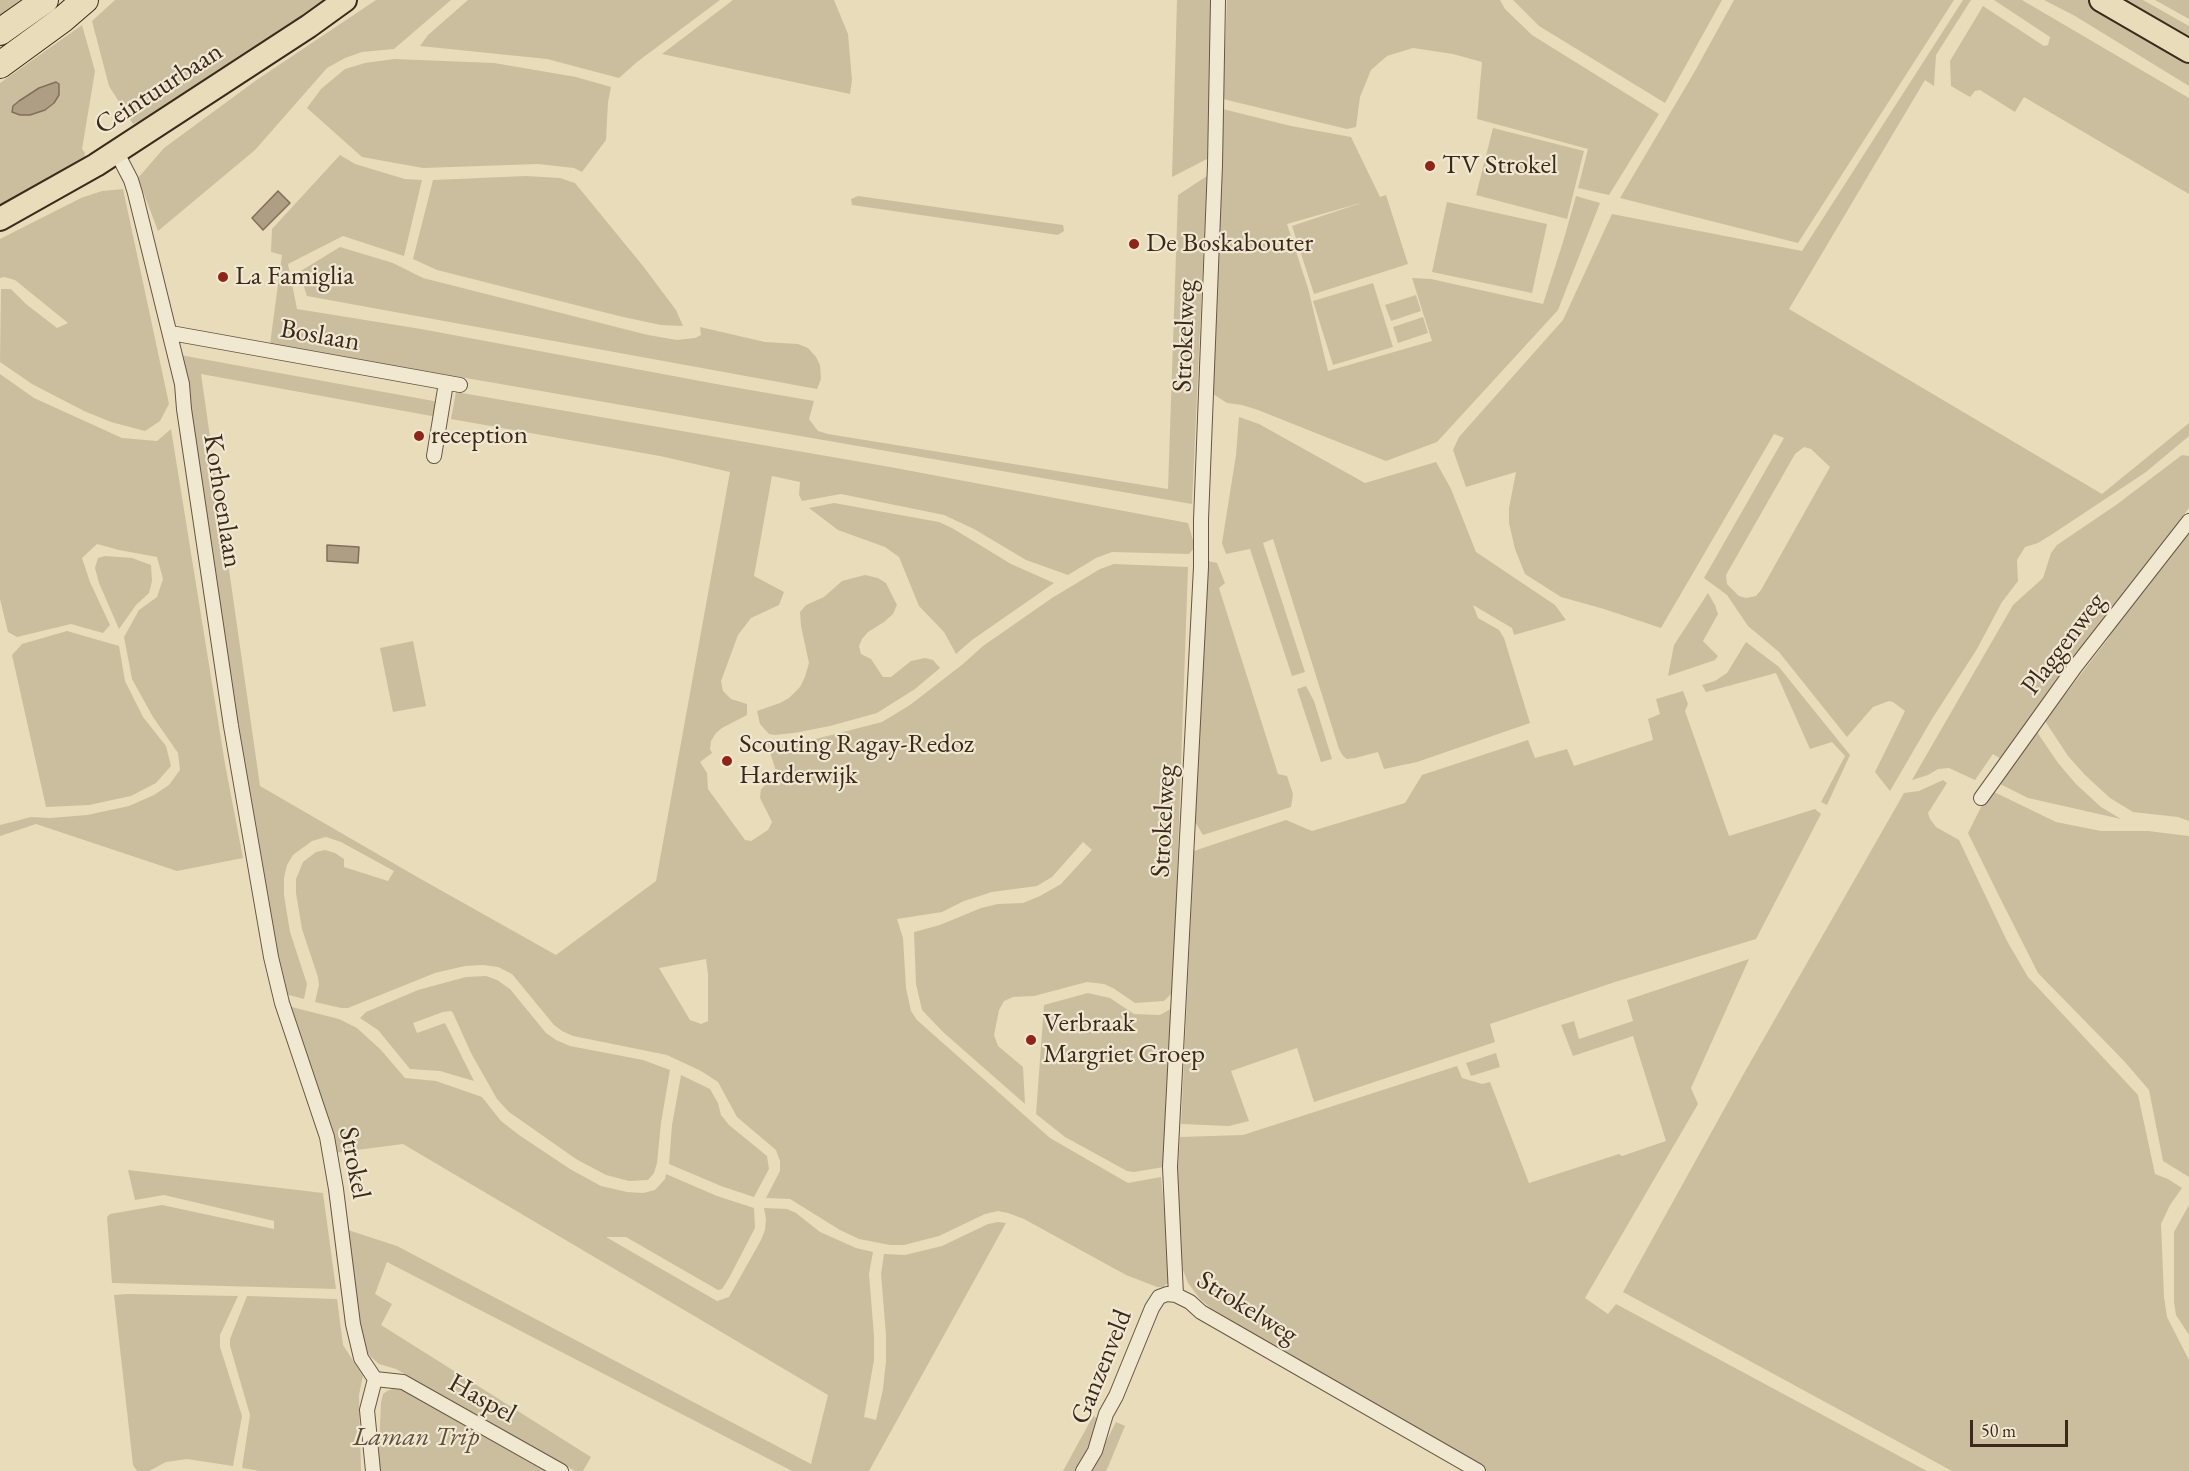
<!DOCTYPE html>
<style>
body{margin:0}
#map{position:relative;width:2189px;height:1471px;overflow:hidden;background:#e9dcba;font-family:"EB Garamond",serif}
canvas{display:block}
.scale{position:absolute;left:1970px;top:1420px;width:98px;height:27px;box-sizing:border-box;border:3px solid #3b291c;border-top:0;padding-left:8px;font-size:18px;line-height:21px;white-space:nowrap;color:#3b291c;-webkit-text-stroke:4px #f1e8d2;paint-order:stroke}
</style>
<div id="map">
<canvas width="2189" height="1471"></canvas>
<div class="scale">50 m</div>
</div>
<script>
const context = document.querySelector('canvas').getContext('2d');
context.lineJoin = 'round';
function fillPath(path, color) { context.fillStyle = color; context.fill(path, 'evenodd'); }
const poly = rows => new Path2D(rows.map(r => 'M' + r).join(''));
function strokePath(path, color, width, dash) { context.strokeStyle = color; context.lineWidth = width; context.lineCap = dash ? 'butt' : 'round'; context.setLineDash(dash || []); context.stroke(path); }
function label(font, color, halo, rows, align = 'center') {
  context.font = font + ' "EB Garamond",serif'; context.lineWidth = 4.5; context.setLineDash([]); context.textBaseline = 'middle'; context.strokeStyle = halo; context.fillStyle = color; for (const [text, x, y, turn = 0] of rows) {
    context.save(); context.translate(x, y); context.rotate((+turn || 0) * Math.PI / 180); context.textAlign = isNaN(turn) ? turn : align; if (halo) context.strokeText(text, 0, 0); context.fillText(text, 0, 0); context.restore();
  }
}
fillPath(poly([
 [0,0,20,0,0,16],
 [115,0,330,0,198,91,133,124,109,86,92,21],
 [376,0,451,0,394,49,362,52,345,58,327,68,255,150,158,231,138,178,164,148,258,79],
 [468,0,720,0,637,62,619,78,547,59,420,46,428,35],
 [733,0,834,0,848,34,852,80,850,94,662,54],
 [1177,0,1212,0,1209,122,1207,159,1172,177],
 [1227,0,1500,0,1505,9,1532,35,1659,114,1609,195,1578,188,1588,149,1477,119,1482,62,1453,54,1413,48,1387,56,1371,70,1360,97,1356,127,1347,129,1223,99],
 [1513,0,1722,0,1665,103,1539,26],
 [1734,0,1954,0,1798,243,1620,198,1695,71],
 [1963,0,1971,0,1936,55,1934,86,1925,80,1789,309,2102,494,2189,423,2189,436,2146,472,2051,535,2038,543,2025,547,2017,560,2018,581,2002,602,1977,649,1932,719,1890,791,1875,772,1905,711,1893,702,1889,701,1873,707,1847,737,1779,652,1748,626,1727,595,1704,578,1784,438,1774,434,1661,628,1604,609,1561,597,1525,574,1515,549,1509,523,1509,508,1516,472,1466,487,1453,450,1459,437,1563,320,1612,214,1802,251],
 [1804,447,1811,449,1830,467,1761,590,1756,596,1746,598,1739,596,1727,584,1726,575,1795,454],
 [1994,0,2022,0,2189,98,2189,194,2024,97,2015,112,1980,90,1975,91,1970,97,1951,86,1950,61,1983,6,2044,46,2048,45,2050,37],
 [2044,0,2089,0,2189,59,2189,86,2075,16],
 [2117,0,2143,0,2189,26,2189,43],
 [2155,0,2189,0,2189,19],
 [82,25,95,71,82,149,85,153,84,159,0,207,0,83],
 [26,96,54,103,45,110,20,115,12,112,19,101],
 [394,59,494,63,576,77,611,87,608,102,606,140,582,172,574,168,538,164,423,168,362,157,307,108,321,89,345,69,365,63],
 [1223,109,1291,126,1351,137,1380,197,1386,195,1408,264,1314,294,1292,226,1364,202,1287,224,1308,288,1328,371,1432,341,1412,278,1431,279,1543,304,1563,242,1576,196,1600,203,1558,310,1437,442,1386,461,1258,410,1242,405,1227,403,1213,394,1212,381],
 [1493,128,1584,151,1567,219,1476,195],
 [340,155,355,164,405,179,422,180,404,256,343,236,288,264,297,309,421,329,727,386,814,401,809,419,818,431,828,434,1168,489,1178,195,1207,176,1192,504,270,344,282,255,271,252,272,229],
 [526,176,560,178,575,183,643,266,676,310,683,326,661,325,623,317,437,270,413,259,433,180],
 [123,189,169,404,160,421,145,431,111,422,84,411,32,384,0,362,1,289,11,289,26,304,57,328,68,323,15,280,4,277,0,278,0,239,81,198,102,191],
 [858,196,1063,225,1064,231,1058,235,852,205,851,199],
 [1447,202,1547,224,1532,293,1432,272],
 [340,247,393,263,423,278,648,335,677,340,695,338,701,335,700,327,765,342,798,344,808,348,816,357,820,365,821,379,817,389,307,296,299,272],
 [1373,283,1393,347,1333,365,1313,301],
 [1416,295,1421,311,1391,321,1385,305],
 [1423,317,1428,333,1398,343,1393,327],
 [180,355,439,402,437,417,201,374,260,786,419,878,556,955,656,881,730,472,660,456,451,419,456,392,890,467,1188,523,1195,547,1189,554,1112,552,1096,558,1068,575,1026,560,974,529,944,515,841,494,802,501,799,495,800,482,772,476,754,576,784,592,779,605,751,618,738,635,721,681,723,691,731,699,747,704,747,715,722,728,716,733,711,741,710,749,712,753,700,762,707,773,708,789,745,840,751,841,768,830,772,822,760,798,761,789,774,777,775,768,767,743,774,745,812,740,882,722,910,705,963,664,983,646,1052,598,1100,569,1114,564,1188,567,1173,992,1164,1001,1135,1003,1113,988,1104,984,1087,982,1034,996,1013,997,1004,1001,999,1010,994,1035,998,1046,1023,1067,1025,1104,943,1032,922,1010,916,984,914,932,940,925,981,908,998,904,1023,903,1040,896,1061,884,1092,850,1083,842,1052,877,1037,886,992,892,964,901,942,912,897,919,903,938,906,988,911,1011,917,1020,1050,1138,1128,1183,1161,1177,1170,1267,1169,1282,1163,1287,1157,1287,1126,1275,1024,1219,1008,1213,998,1211,985,1214,939,1236,904,1245,890,1245,859,1239,840,1230,790,1199,766,1198,780,1171,780,1161,776,1150,737,1117,718,1082,701,1071,667,1055,573,1036,562,1031,554,1025,512,974,498,967,483,965,465,966,435,973,348,1008,341,1008,315,1002,319,985,318,977,302,929,296,893,296,879,303,862,316,852,325,850,335,853,344,859,344,867,388,881,394,871,341,842,326,837,312,841,293,855,287,865,284,878,284,895,290,932,307,984,304,999,285,994,247,804],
 [706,959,708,974,708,1021,701,1024,690,1020,659,968],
 [0,374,34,398,122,438,157,441,171,429,225,764,243,858,177,871,36,824,0,836,0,825,12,822,31,817,50,818,87,815,129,806,154,795,169,785,180,770,178,753,153,717,132,679,124,637,139,610,157,597,163,579,157,557,119,550,97,544,82,558,90,582,110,625,103,633,71,624,17,637,8,632,0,599],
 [1239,417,1259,424,1365,483,1436,462,1451,489,1476,552,1555,605,1566,620,1514,635,1512,628,1473,605,1478,618,1499,630,1504,638,1530,723,1417,762,1384,769,1378,752,1355,758,1347,759,1343,756,1339,749,1273,539,1263,543,1305,672,1292,676,1250,549,1226,554,1222,543,1236,455],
 [2182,455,2189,456,2189,508,2091,635,2004,761,1993,754,1975,780,1949,768,1938,769,1928,775,1912,780,2013,605,2043,578,2051,553,2057,545,2116,505],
 [834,503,939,522,952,528,1011,564,1054,583,972,640,956,654,944,632,919,606,899,557,885,547,838,530,809,508],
 [2189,529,2189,821,2178,817,2133,812,2110,798,2085,775,2068,756,2045,721,2107,640,2127,609],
 [105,556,132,558,151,565,152,581,149,593,136,605,119,629,99,583,95,568,98,558],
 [1204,560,1217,563,1225,583,1219,588,1278,774,1287,776,1293,794,1291,807,1203,835,1195,822],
 [865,575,878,578,886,583,897,605,893,614,884,622,868,632,862,639,859,646,861,654,871,659,883,677,891,677,911,661,925,658,933,660,940,668,915,689,877,713,830,726,794,733,775,735,769,734,760,724,757,711,780,703,789,698,800,687,805,677,809,663,801,626,800,612,806,605,824,597,842,581],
 [1708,593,1715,605,1718,614,1703,641,1718,656,1715,660,1668,676,1674,645],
 [67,631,119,646,125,681,143,717,166,746,171,766,156,783,131,796,89,805,46,807,12,655,22,644],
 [413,641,426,706,393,712,380,648],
 [1746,642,1779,667,1850,755,1827,805,1821,802,1845,756,1832,742,1810,749,1776,673,1706,692,1702,685,1715,681,1727,673],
 [1306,686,1314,701,1332,759,1321,762,1297,689],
 [1683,691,1688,704,1685,711,1729,836,1815,809,1821,814,1756,939,1615,982,1490,1024,1495,1042,1314,1102,1297,1048,1231,1071,1249,1121,1229,1126,1181,1124,1194,851,1286,820,1312,831,1405,803,1422,775,1528,740,1535,758,1567,749,1574,766,1653,740,1648,719,1660,714,1656,699],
 [2037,732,2058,763,2076,784,2101,807,2121,819,2028,798,1998,783],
 [1943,780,1947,783,1928,813,1930,819,1936,827,1959,840,2007,941,2028,977,2138,1095,2155,1174,2168,1179,2182,1188,2170,1205,2161,1224,2164,1297,2167,1317,2189,1360,2189,1471,1952,1471,1623,1292,1743,1075,1904,793,1919,791],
 [1992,791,2056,822,2101,831,2148,831,2189,836,2189,1177,2163,1161,2149,1090,2124,1061,2038,973,1998,894,1968,833,1983,803],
 [1749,959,1691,1088,1698,1104,1585,1298,1608,1314,1616,1304,1927,1471,1483,1471,1212,1309,1200,1299,1188,1283,1183,1270,1179,1246,1177,1185,1180,1137,1243,1135,1457,1066,1462,1078,1482,1084,1490,1082,1529,1183,1619,1154,1622,1156,1666,1141,1633,1036,1573,1056,1561,1025,1574,1021,1579,1039,1633,1021,1627,1000],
 [486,976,497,980,510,989,546,1033,556,1040,570,1046,643,1060,670,1070,661,1123,657,1163,654,1173,648,1180,629,1181,606,1175,576,1159,509,1112,497,1099,471,1053,453,1013,451,1011,443,1012,413,1023,417,1033,445,1023,474,1081,440,1071,410,1069,378,1030,360,1018,366,1012,418,990,466,977],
 [1088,993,1110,998,1134,1014,1160,1015,1172,1008,1164,1167,1134,1172,1127,1171,1065,1137,1036,1114,1044,1005],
 [288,1006,339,1019,357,1028,381,1050,405,1078,436,1081,482,1097,501,1121,519,1135,570,1169,601,1186,627,1192,643,1193,655,1190,665,1179,666,1174,717,1196,754,1208,755,1228,729,1278,722,1289,718,1290,626,1237,606,1237,717,1301,729,1297,761,1240,765,1230,766,1219,764,1208,787,1209,796,1213,820,1232,856,1248,873,1252,869,1274,874,1336,874,1360,864,1417,876,1420,883,1389,886,1361,886,1335,881,1274,884,1254,905,1255,942,1246,988,1224,998,1222,1006,1223,869,1471,792,1471,387,1262,375,1294,392,1304,381,1325,591,1457,583,1471,575,1471,396,1369,379,1364,371,1357,361,1344,345,1229,397,1246,811,1464,828,1395,403,1144,334,1153],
 [1496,1053,1500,1067,1471,1076,1466,1063],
 [681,1075,710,1089,718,1103,721,1115,729,1125,767,1156,769,1169,754,1197,721,1186,669,1164,672,1125],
 [128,1170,323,1193,336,1289,112,1283,107,1217,110,1214,162,1205,274,1229,274,1221,164,1195,135,1200],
 [2189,1205,2189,1335,2176,1315,2174,1302,2174,1232],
 [128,1294,238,1296,220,1335,220,1347,242,1416,233,1466,187,1459,166,1462,149,1471,137,1471,133,1465,114,1295],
 [247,1296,337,1299,343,1345,363,1376,359,1395,361,1471,260,1471,242,1468,250,1415,230,1346,230,1339],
 [399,1387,449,1414,550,1471,378,1471,381,1403,383,1394,387,1391],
 [1093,1416,1103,1421,1077,1471,1063,1471],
 [1116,1422,1125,1426,1108,1467,1106,1471,1091,1471]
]), '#cbbe9f');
const water = poly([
 [56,82,59,84,59,95,54,103,45,110,30,115,20,115,12,112,13,106,19,101,39,88,56,82],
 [278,191,290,203,263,230,252,218,278,191],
 [327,545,359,547,358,563,327,561,327,545]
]);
fillPath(water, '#ae9f84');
strokePath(water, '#80705a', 1.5);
const street = poly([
 [1218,0,1215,165,1201,520,1201,567,1170,1167,1176,1295,1190,1302,1201,1312,1478,1471],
 [116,151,131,180,135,193,182,384,184,409,231,726,271,957,282,1003,327,1137,336,1189,353,1324,361,1358,375,1379,367,1410,373,1471],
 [171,333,460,385],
 [434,456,446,383],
 [1981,798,2075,667,2189,521],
 [375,1379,403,1382,561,1471],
 [1083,1471,1095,1451,1106,1414,1116,1396,1152,1308,1159,1297,1167,1294,1176,1295]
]);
const primary = poly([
 [2101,0,2189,51],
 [0,219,96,165,309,26,345,0]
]);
const highway = poly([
 [0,32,45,0],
 [0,65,63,19,85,0]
]);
strokePath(street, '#665644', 16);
strokePath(primary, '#3b291c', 26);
strokePath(highway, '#3b291c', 28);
strokePath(street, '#f1e8d2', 14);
strokePath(primary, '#e9dcba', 22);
strokePath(highway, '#e9dcba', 26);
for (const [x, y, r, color] of [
 [1430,166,6,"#8f2418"],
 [1134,244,6,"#8f2418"],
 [223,277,6,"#8f2418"],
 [419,436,6,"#8f2418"],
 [727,761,6,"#8f2418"],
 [1031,1040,6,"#8f2418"]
]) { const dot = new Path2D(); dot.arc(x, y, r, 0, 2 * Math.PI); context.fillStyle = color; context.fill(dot); strokePath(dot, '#f1e8d2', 2); }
label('27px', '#3b291c', '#f1e8d2', [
 ["Ceintuurbaan",159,89,-33],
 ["Boslaan",320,336,10],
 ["Strokelweg",1185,336,-88],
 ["Korhoenlaan",222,501,81],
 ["Plaggenweg",2064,644,-53],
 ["Strokelweg",1164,821,-87],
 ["Strokel",354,1163,79],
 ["Strokelweg",1247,1308,32],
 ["Ganzenveld",1102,1367,-68],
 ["Haspel",482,1399,29]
]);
label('27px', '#3b291c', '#f1e8d2', [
 ["TV Strokel",1442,166],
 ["De Boskabouter",1146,244],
 ["La Famiglia",235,277],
 ["reception",431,436],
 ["Scouting Ragay-Redoz",739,745],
 ["Harderwijk",739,776],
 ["Verbraak",1043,1024],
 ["Margriet Groep",1043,1055]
], 'left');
label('italic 27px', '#5f4e3d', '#f1e8d2', [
 ["Laman Trip",416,1438]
]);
</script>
